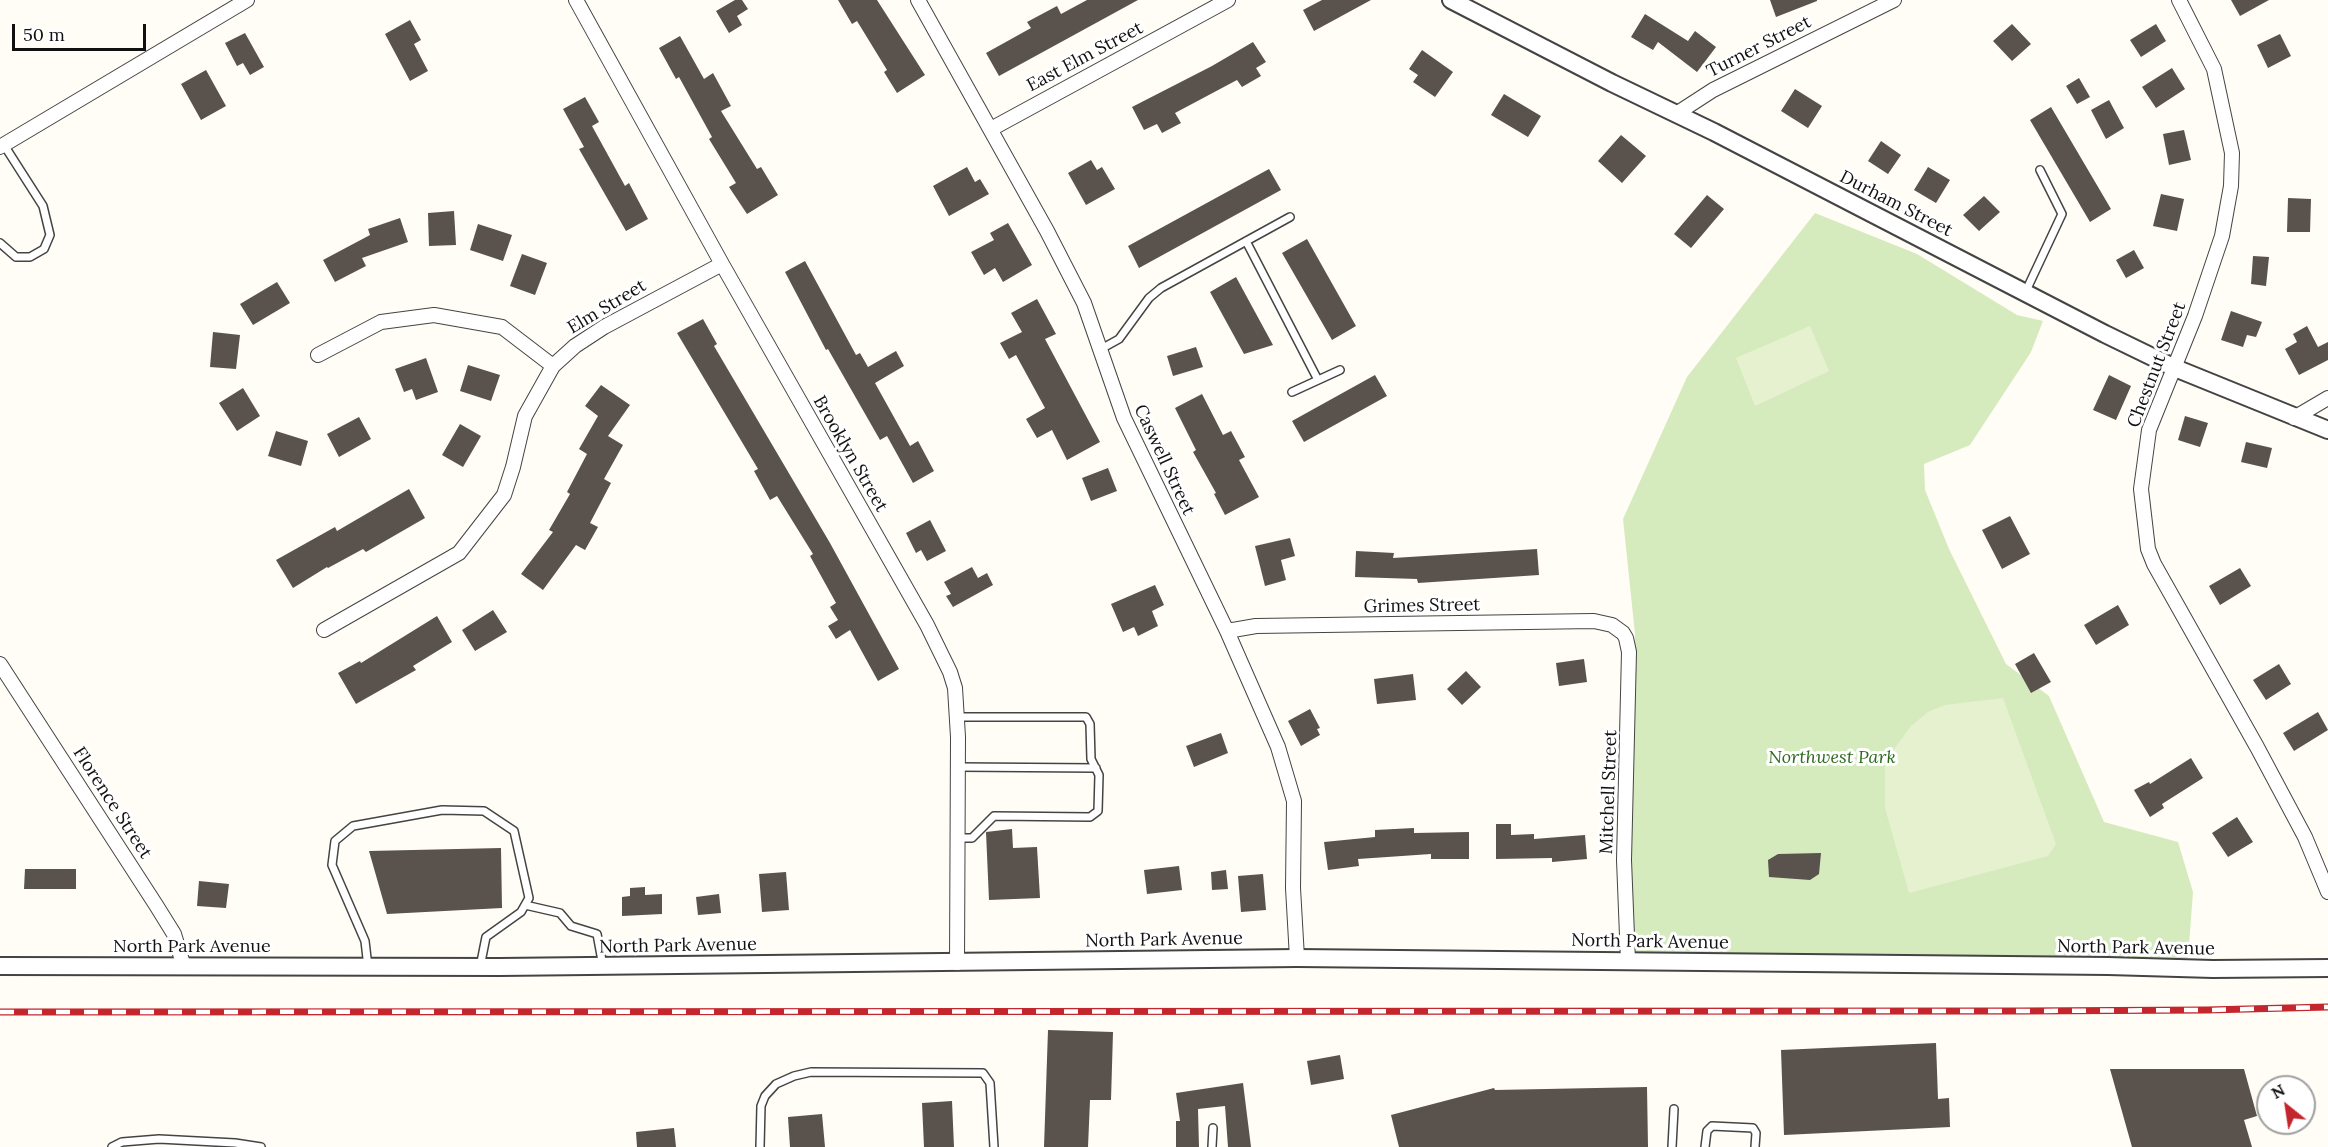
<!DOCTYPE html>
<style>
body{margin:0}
#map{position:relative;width:2328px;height:1147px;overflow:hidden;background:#fffdf5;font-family:Lora,serif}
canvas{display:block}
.north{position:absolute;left:2256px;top:1075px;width:60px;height:60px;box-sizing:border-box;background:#fff;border:2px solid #a0a0a0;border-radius:50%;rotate:330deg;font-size:16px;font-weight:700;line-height:24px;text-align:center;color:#111}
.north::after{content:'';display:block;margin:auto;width:21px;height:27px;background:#c4262e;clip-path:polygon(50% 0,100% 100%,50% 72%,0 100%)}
.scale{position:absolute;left:12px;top:24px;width:134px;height:27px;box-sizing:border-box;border:3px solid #111;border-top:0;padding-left:8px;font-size:18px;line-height:21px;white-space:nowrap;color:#111;-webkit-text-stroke:4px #fff;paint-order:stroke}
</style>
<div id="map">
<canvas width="2328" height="1147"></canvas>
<div class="north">N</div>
<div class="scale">50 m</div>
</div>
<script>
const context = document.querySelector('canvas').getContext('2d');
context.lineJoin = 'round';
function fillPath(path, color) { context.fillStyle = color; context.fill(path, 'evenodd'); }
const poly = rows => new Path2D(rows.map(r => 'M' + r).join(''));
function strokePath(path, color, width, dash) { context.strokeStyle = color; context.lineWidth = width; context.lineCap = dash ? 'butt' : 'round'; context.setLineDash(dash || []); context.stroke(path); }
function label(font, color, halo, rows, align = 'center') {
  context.font = font + ' Lora,serif'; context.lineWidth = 6; context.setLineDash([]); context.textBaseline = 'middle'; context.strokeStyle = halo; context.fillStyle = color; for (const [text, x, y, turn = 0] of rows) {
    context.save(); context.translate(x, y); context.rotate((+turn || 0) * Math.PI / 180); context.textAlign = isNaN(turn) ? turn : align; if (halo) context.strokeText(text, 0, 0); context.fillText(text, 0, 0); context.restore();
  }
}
fillPath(poly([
 [1815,213,1917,254,2017,315,2043,321,2031,352,1970,445,1924,464,1925,490,1949,549,2006,664,2049,696,2104,822,2178,842,2193,892,2188,958,2164,960,1662,955,1633,951,1630,863,1635,634,1623,519,1687,377]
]), '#d5ebbd');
fillPath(poly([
 [1810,326,1829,371,1755,406,1736,358],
 [2003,698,2056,844,2048,856,1909,893,1885,808,1885,767,1892,752,1911,726,1928,712,1945,705]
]), '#e6f2cf');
fillPath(poly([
 [735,0,742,0,748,9,737,16,742,25,729,33,716,11],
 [838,0,877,0,925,75,897,93,884,72,887,70,857,21,852,24],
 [1087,0,1138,0,999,76,986,53,1031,28,1027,22,1057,6,1061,14],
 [1322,0,1371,0,1314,31,1303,10],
 [1770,0,1817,0,1817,1,1776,17],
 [2231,0,2269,0,2240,16],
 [1645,14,1688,41,1695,31,1716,47,1697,72,1658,42,1653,50,1631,37],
 [410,20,421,40,414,44,428,71,410,81,385,34],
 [2012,24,2031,44,2012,61,1993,41],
 [2156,24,2166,41,2141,57,2130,40],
 [245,33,264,67,250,75,243,63,237,66,225,43],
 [2280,34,2291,56,2268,68,2257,45],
 [680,36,704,79,713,73,731,106,721,111,757,169,761,167,778,195,747,214,729,187,736,183,709,139,712,137,679,77,676,79,659,48],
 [1253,42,1266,62,1256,68,1261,76,1242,87,1237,80,1175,113,1181,123,1162,133,1157,124,1144,130,1132,107,1212,66],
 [1422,50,1453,72,1435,97,1413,82,1418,75,1409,69],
 [2172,68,2185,89,2156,108,2142,87],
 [206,70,226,106,201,120,181,84],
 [2079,78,2090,97,2077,104,2066,86],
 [1795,89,1822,106,1808,128,1781,111],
 [1504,94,1541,116,1528,137,1491,115],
 [585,97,599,122,592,126,625,186,629,183,648,219,626,231,579,149,584,147,563,109],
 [2109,100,2124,128,2106,139,2091,110],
 [2051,107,2111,209,2090,222,2030,120],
 [2184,130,2191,160,2169,165,2163,134],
 [1621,135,1646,156,1622,183,1598,161],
 [1881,141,1901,155,1888,174,1868,161],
 [1091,160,1097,170,1102,167,1115,189,1086,205,1068,173],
 [967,167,975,182,980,179,989,194,949,216,933,186],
 [1928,167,1950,180,1936,203,1914,190],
 [1269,169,1281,190,1139,268,1128,246],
 [2161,194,2184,199,2177,231,2153,226],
 [1707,195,1724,209,1691,248,1674,234],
 [1984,196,2000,212,1979,231,1963,215],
 [2288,198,2311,199,2310,232,2287,232],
 [454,211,456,245,429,246,428,213],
 [400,218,408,242,362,258,366,266,335,282,323,260,370,235,368,229],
 [1008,223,1032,265,1003,282,995,268,984,275,971,252,994,240,990,233],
 [478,224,512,235,503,261,470,250],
 [1307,239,1356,326,1332,340,1282,253],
 [2134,250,2144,268,2126,278,2116,260],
 [522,254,547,263,535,295,510,286],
 [2253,256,2269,257,2266,286,2251,284],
 [805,261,856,355,860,353,868,367,896,351,904,366,875,383,910,446,918,441,934,471,913,483,887,436,880,440,828,349,826,350,785,272],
 [1236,277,1273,345,1244,354,1210,292],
 [277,282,290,303,253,325,240,304],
 [1037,299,1056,334,1045,339,1100,442,1067,460,1052,430,1037,438,1026,419,1045,408,1016,355,1009,359,1000,343,1022,332,1011,313],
 [2231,311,2262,322,2256,337,2247,335,2243,347,2221,340],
 [703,319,717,344,714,346,830,543,899,669,878,681,850,630,836,639,828,626,838,620,830,607,836,603,810,556,813,554,777,496,770,500,754,471,758,469,677,333],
 [2307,326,2318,347,2328,342,2328,360,2299,375,2285,349,2297,342,2293,334],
 [213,332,240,335,236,369,210,367],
 [1196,347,1203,367,1173,376,1167,356],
 [426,358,438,392,416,400,412,389,404,392,395,369],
 [468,365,500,375,491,401,460,391],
 [1375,375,1387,396,1304,442,1292,421],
 [2109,375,2131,386,2116,420,2093,410],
 [601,385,630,405,608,436,623,445,604,479,611,483,590,523,598,527,585,550,576,545,543,590,521,574,553,532,549,530,570,494,567,492,587,454,579,449,598,416,585,406],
 [243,388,260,416,237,431,219,403],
 [1202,394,1223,435,1231,431,1245,457,1239,460,1259,497,1225,515,1214,494,1216,493,1193,452,1196,450,1175,408],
 [2185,416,2208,423,2200,447,2178,440],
 [359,417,371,439,339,457,327,434],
 [460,424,481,436,463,467,442,455],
 [276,431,308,441,301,466,268,456],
 [2246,442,2272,448,2267,468,2241,462],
 [1108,468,1117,491,1091,501,1082,478],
 [409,489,425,518,366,552,363,549,328,568,327,567,293,588,276,560,335,527,337,531],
 [2010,516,2030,554,2002,569,1982,530],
 [930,520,946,551,927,561,921,550,916,553,906,533],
 [1290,538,1295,556,1281,560,1286,580,1265,586,1255,546],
 [1537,549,1539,575,1418,583,1417,579,1355,577,1356,551,1394,553,1393,558],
 [972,567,978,578,987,573,993,585,953,607,946,596,951,594,944,582],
 [2240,568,2251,586,2220,605,2209,586],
 [1155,585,1164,605,1152,611,1158,626,1138,636,1134,627,1123,632,1111,604],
 [2118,605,2129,625,2096,645,2084,625],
 [493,610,507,632,475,651,462,630],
 [437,616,452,642,413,666,416,670,356,704,338,673,360,661,361,663],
 [2034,653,2051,682,2031,693,2015,664],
 [1584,659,1587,682,1559,686,1556,663],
 [2279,664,2291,684,2266,700,2253,680],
 [1466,671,1481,687,1462,705,1447,689],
 [1413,674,1416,700,1377,704,1374,679],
 [1310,709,1320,728,1317,729,1320,735,1301,746,1288,721],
 [2318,712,2328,730,2294,751,2283,733],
 [1221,733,1228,753,1194,767,1186,746],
 [2191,758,2203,778,2162,804,2164,808,2150,817,2134,790,2149,782,2150,784],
 [2237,817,2253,842,2228,857,2212,833],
 [1496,824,1511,824,1511,835,1534,834,1534,839,1585,835,1587,859,1552,862,1552,858,1496,859],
 [1414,828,1414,833,1469,832,1469,859,1431,859,1431,854,1358,859,1359,866,1328,870,1324,842,1375,837,1375,830],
 [1012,829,1013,848,1037,847,1040,898,989,900,986,832],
 [501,848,502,908,387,914,369,851],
 [1821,853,1819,874,1810,880,1769,877,1768,860,1778,854],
 [1179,866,1182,890,1147,894,1144,870],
 [25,869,76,869,76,889,24,889],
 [1226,870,1228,889,1212,890,1211,872],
 [786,872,789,910,762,912,759,874],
 [1263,874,1266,910,1241,912,1238,876],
 [199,881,229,884,226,908,197,906],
 [645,887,645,895,662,894,662,914,622,916,622,897,630,896,630,888],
 [719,894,721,913,698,915,696,897],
 [1048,1030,1113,1032,1111,1100,1090,1100,1088,1147,1044,1147],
 [1936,1043,1938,1099,1949,1098,1950,1127,1784,1135,1781,1050],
 [1340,1055,1344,1079,1311,1085,1307,1061],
 [2110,1069,2244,1069,2257,1116,2244,1120,2252,1147,2132,1147],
 [1243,1083,1251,1147,1228,1147,1225,1106,1198,1109,1199,1147,1176,1147,1176,1121,1180,1121,1176,1093],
 [1647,1087,1648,1147,1399,1147,1391,1115,1494,1088,1495,1090],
 [952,1101,954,1147,924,1147,922,1103],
 [822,1114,825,1147,790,1147,788,1117],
 [674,1128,676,1147,637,1147,636,1132]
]), '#5a524d');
const service = poly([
 [1246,241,1318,380],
 [0,243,16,257,30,257,44,249,50,235,43,206,4,145],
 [2025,293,2062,214,2040,170],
 [1101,349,1119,339,1149,298,1161,288,1290,217],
 [1292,392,1340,370],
 [957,717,1086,717,1090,724,1091,759,1099,775,1098,811,1090,817,994,816,972,838,958,838],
 [958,767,1096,768],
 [525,905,560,913,571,926,597,934,603,966],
 [368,967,365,941,332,865,335,841,353,826,442,810,484,811,514,831,529,898,521,912,486,937,480,967],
 [112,1147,122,1142,159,1139,235,1143,261,1147],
 [760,1147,761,1106,765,1096,776,1084,794,1076,811,1072,983,1073,990,1083,994,1147],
 [1212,1147,1213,1128],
 [1672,1147,1674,1109],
 [1705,1147,1707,1131,1712,1126,1753,1128,1756,1133,1755,1147]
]);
const minor = poly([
 [576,0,722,264,927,625,950,672,955,688,958,737,957,963],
 [918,0,1047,231,1084,303,1124,418,1227,631,1278,747,1294,801,1293,888,1297,958],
 [2179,0,2214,69,2232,153,2231,186,2222,236,2195,316,2149,430,2141,489,2148,549,2154,564,2257,747,2305,837,2328,892],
 [1676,114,1713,90,1894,0],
 [991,129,1228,0],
 [0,147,247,0],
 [318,355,381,322,434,315,502,327,553,366],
 [2294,418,2328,398],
 [324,630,459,553,504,495,513,467,525,416,553,366,575,346,604,327,722,264],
 [1227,631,1256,626,1594,621,1612,625,1623,633,1626,638,1629,652,1624,860,1628,961],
 [0,664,156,905,174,934,184,967]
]);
const tertiary = poly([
 [1451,0,1612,83,1714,132,2105,334,2175,368,2328,430],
 [0,966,500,967,1297,958,2108,966,2213,969,2328,968]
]);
strokePath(service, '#444', 10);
strokePath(minor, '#444', 16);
strokePath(tertiary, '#444', 20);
strokePath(service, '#fff', 7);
strokePath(minor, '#fff', 14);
strokePath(tertiary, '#fff', 16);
const rail = poly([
 [0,1012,2022,1011,2207,1010,2328,1007]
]);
strokePath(rail, '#c4262e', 7);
strokePath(rail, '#fff', 4.5, [14]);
label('18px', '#111', '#fff', [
 ["Turner Street",1759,47,-27],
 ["East Elm Street",1085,57,-28],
 ["Durham Street",1896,204,27],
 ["Elm Street",607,307,-31],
 ["Chestnut Street",2157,365,-69],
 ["Brooklyn Street",850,454,60],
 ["Caswell Street",1164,460,65],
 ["Grimes Street",1422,606,-1],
 ["Mitchell Street",1609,792,-88],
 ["Florence Street",112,803,57],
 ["North Park Avenue",1164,940,-1],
 ["North Park Avenue",1650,942,1],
 ["North Park Avenue",678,946,-1],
 ["North Park Avenue",192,947],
 ["North Park Avenue",2136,948,1]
]);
label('italic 18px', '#2f6b1f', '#fff', [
 ["Northwest Park",1832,758]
]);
</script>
